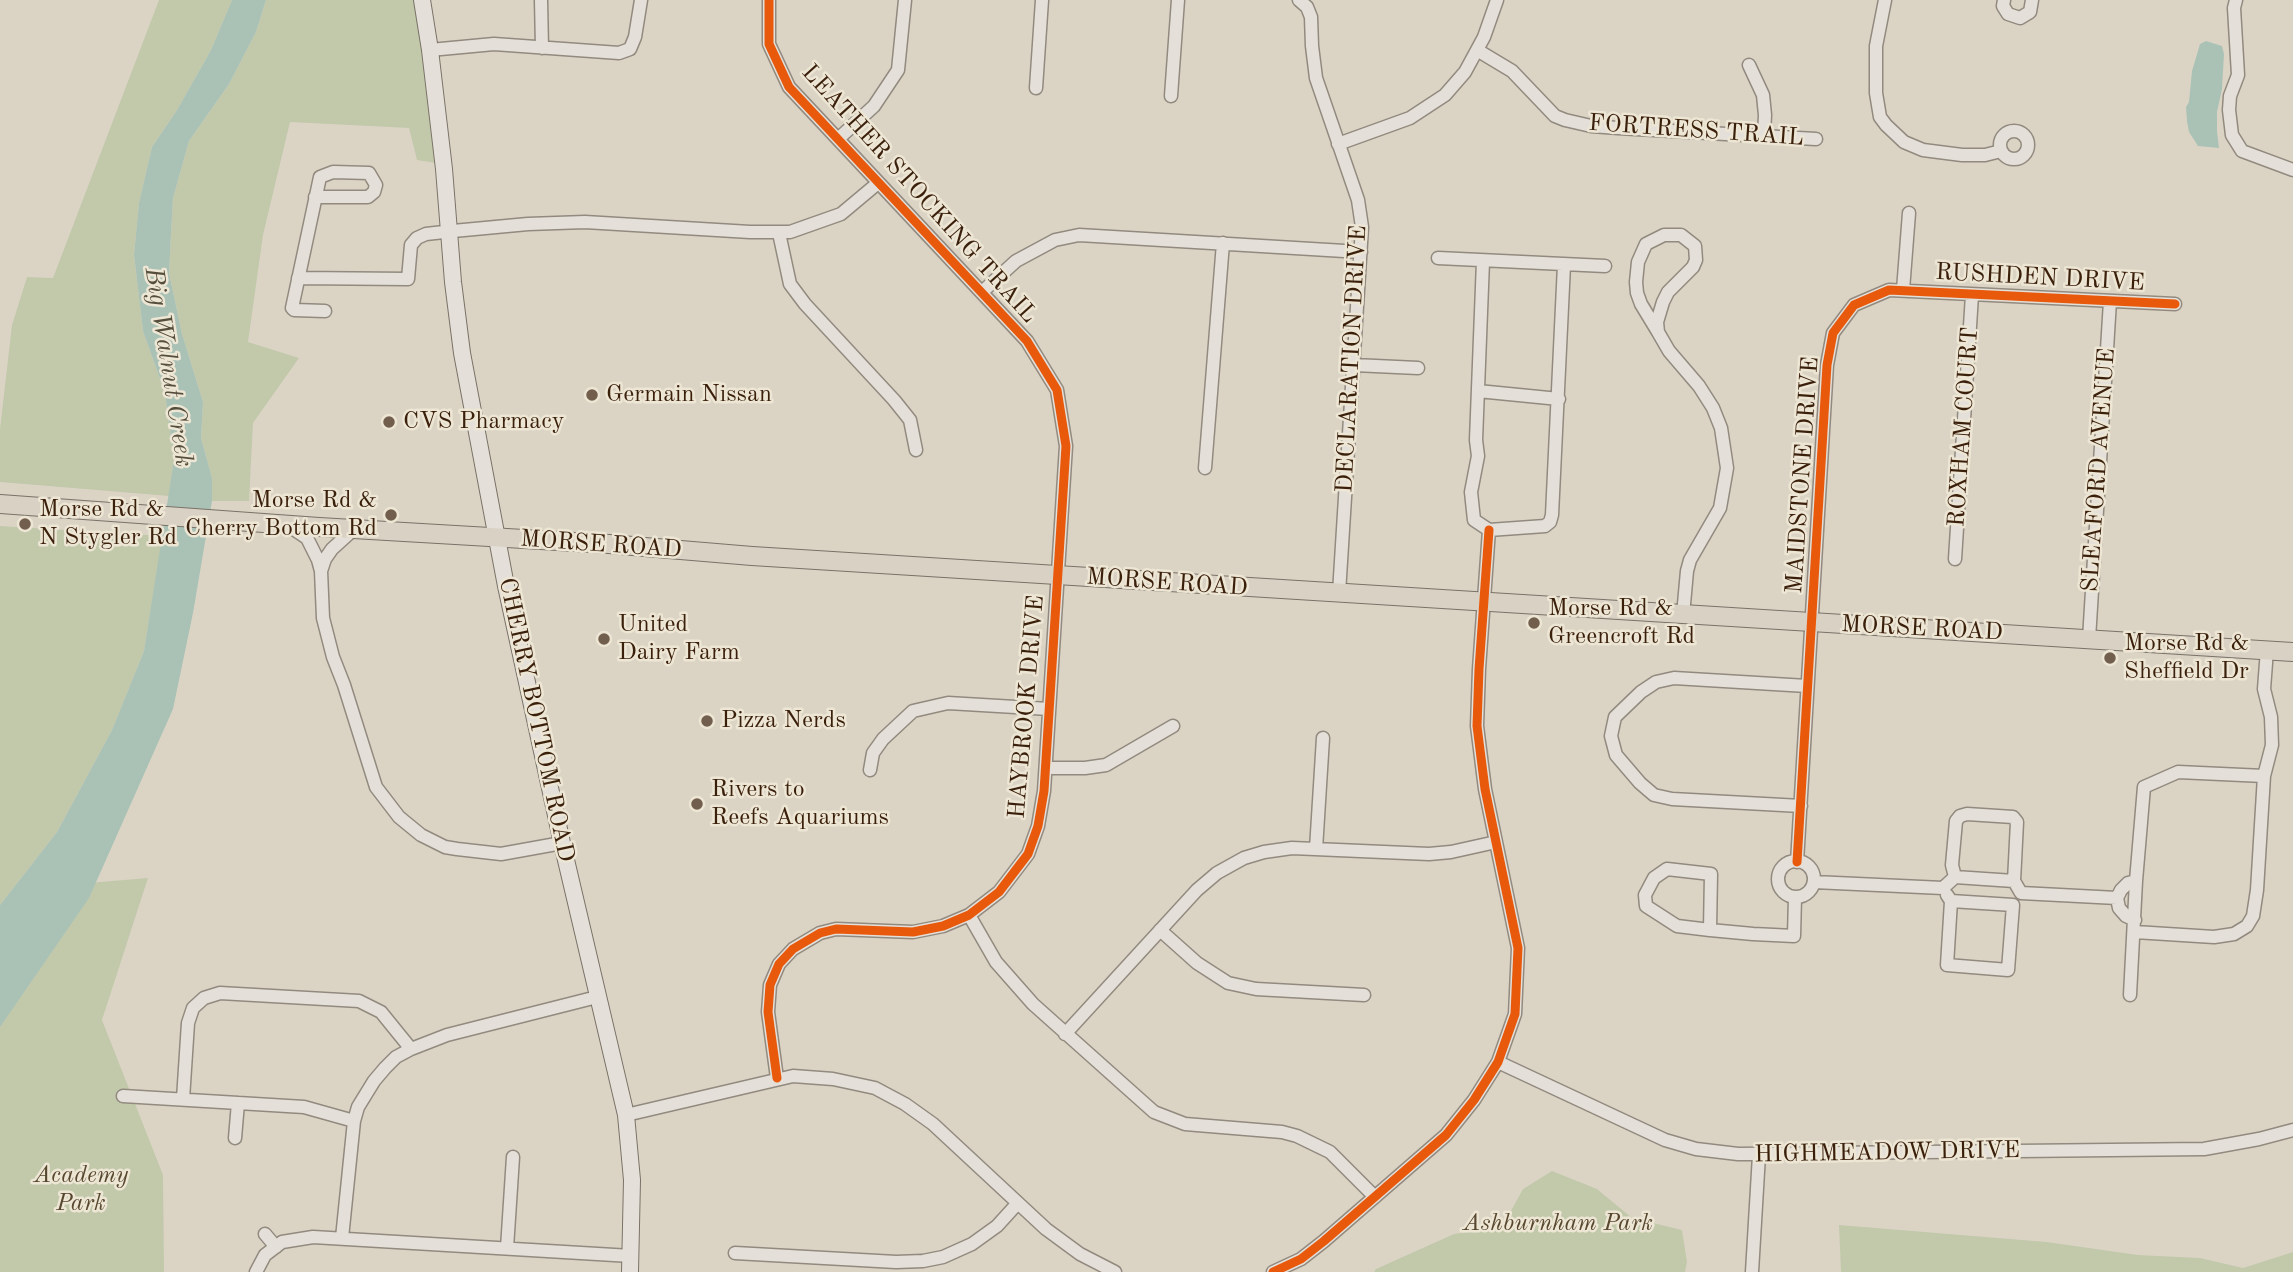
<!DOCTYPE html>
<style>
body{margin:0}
canvas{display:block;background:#dbd4c5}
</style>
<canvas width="2293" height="1272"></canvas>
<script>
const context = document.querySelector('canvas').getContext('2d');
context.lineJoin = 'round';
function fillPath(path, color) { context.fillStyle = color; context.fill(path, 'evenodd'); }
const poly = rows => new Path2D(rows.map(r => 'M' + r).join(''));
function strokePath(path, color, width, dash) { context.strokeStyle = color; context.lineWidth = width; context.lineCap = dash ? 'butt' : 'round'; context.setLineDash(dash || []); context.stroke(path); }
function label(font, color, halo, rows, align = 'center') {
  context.font = font + ' "Old Standard TT",serif'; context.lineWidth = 5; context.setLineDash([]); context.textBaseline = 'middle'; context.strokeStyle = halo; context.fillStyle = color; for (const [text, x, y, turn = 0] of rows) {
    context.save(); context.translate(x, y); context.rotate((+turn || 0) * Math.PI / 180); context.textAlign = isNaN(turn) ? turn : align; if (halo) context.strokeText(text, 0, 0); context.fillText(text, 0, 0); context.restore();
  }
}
fillPath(poly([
 [159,0,232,0,211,50,177,110,152,147,139,203,134,255,143,331,165,393,174,460,169,496,0,482,0,429,12,325,27,277,53,278],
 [266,0,415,0,436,163,417,160,409,128,290,122,263,235,248,342,299,358,253,423,249,501,212,501,212,478,201,438,203,402,182,334,169,273,173,198,189,141,229,84,256,32],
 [0,526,163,536,144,651,112,730,57,832,0,905],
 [148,878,102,1020,163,1175,164,1272,0,1272,0,964,40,887],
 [1552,1171,1597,1189,1632,1218,1682,1230,1687,1262,1685,1272,1374,1272,1376,1269,1454,1234,1502,1227,1523,1189],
 [1839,1225,2047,1242,2138,1255,2200,1258,2243,1268,2293,1252,2293,1272,1841,1272]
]), '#c2c9ab');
fillPath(poly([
 [232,0,266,0,256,32,229,84,189,141,173,198,169,273,182,334,203,402,201,438,212,478,212,501,193,613,173,709,89,898,0,1027,0,905,57,832,112,730,144,651,174,460,165,393,143,331,134,255,139,203,152,147,177,110,211,50],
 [2206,41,2222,46,2224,54,2222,89,2217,112,2217,131,2219,148,2198,146,2189,132,2187,121,2186,107,2189,102,2192,71,2200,44]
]), '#aac2b6');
const street = poly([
 [541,0,542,48],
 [769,0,769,44,789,87,1027,341,1057,390,1066,446,1044,791,1038,826,1028,854,999,892,969,915,943,926,913,932,836,929,820,933,793,949,779,964,770,985,768,1012,777,1078],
 [1299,0,1307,7,1311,17,1312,46,1316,78,1358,200,1362,227,1339,593],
 [1885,0,1876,46,1876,93,1880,117,1886,125,1904,142,1923,150,1962,155,1985,155,2001,151],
 [2004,0,2003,6,2008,14,2020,18,2030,12,2032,0],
 [2236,0,2234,8,2238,75,2230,96,2229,110,2232,135,2242,151,2293,170],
 [430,50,494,44,619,53,630,49,635,37,641,0],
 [1477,50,1512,71,1555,116,1565,120,1591,126,1618,128,1816,139],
 [1749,65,1763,95,1765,115,1764,135],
 [1036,88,1042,0],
 [1171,96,1178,0],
 '2000 145a14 14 0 1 1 28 0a14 14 0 1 1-28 0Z',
 [838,139,874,106,898,70,905,0],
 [1338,144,1410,118,1445,95,1465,72,1484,37,1497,0],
 [315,197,368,197,374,192,376,185,369,173,333,172,320,177,292,308,294,310,325,311],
 [779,233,790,284,805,304,894,400,910,420,916,450],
 [1438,258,1605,266],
 [1483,261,1476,440,1478,456,1471,492,1474,520,1489,530],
 [298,278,408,279,411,245,417,238,426,234,453,231,528,224,585,222,750,232,790,232,841,214,878,183],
 [1903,290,1909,213],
 [982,292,1016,261,1055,240,1079,235,1361,252],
 [1658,332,1641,304,1637,293,1636,282,1638,262,1646,244,1664,235,1681,235,1695,246,1696,260,1693,267,1668,292,1663,302,1657,322,1658,332,1669,351,1699,386,1713,408,1721,428,1727,468,1720,508,1690,560,1687,571,1683,615],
 [1354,365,1418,368],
 [1478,391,1559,399],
 [1205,468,1223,243],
 [289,526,307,538,318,560,321,571,323,618,333,657,344,685,376,787,399,817,421,835,445,847,457,849,501,854,562,843],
 [1489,530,1545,526,1550,522,1552,515,1564,265],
 [1955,559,1972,295],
 [321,571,325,559,332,549,354,529],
 [2089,639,2110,301],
 [1046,768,1085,768,1106,765,1173,726],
 [870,770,873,753,883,739,913,711,948,703,1049,709],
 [1801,806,1672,799,1654,795,1640,783,1616,755,1611,736,1615,717,1641,692,1656,682,1674,678,1807,686],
 [1316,849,1323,738],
 '1778 879a18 18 0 1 1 36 0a18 18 0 1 1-36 0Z',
 [1797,862,1827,365,1833,333,1854,305,1889,290,2175,304],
 [1955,877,1952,865,1956,821,1960,816,1967,814,2013,817,2017,822,2014,881],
 [1814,882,1943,888,1955,877,2014,881,2021,893,2117,898],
 [1947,895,1951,901,2013,905],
 [1951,901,1947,965,2008,970,2013,905],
 [969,915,996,962,1033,1004,1154,1112,1185,1124,1282,1132,1297,1136,1330,1152,1375,1197],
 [2135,920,2126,916,2119,908,2117,898,2121,890,2128,883,2136,881],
 [1160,930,1197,963,1228,983,1256,989,1364,995],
 [1710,930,1711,874,1667,869,1654,878,1645,895,1646,906,1677,926,1710,930,1753,934,1794,936,1795,897],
 [2135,932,2214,937,2234,934,2247,926,2253,916,2257,890,2264,776,2272,745,2271,717,2264,689,2267,650],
 [2130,995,2136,881,2144,787,2178,772,2264,776],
 [1065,1034,1197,890,1217,873,1244,858,1264,852,1292,848,1429,854,1451,852,1496,842],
 [1498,1062,1665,1140,1696,1149,1738,1154,2204,1149,2259,1139,2293,1130],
 [123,1096,304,1107,354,1121],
 [183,1099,188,1023,193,1008,204,998,220,993,359,1001,381,1012,411,1049],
 [626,1115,793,1076,833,1079,875,1088,905,1104,933,1124,1046,1229,1080,1254,1115,1272],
 [235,1138,238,1103],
 [265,1234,276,1247],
 [342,1238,354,1121,358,1107,374,1081,385,1068,396,1057,411,1049,447,1035,597,997],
 [507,1248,513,1157],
 [735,1253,896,1262,923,1261,943,1257,972,1244,997,1226,1017,1204],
 [256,1272,265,1255,282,1242,313,1237,631,1256],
 [1273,1272,1301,1259,1324,1241,1446,1135,1474,1100,1498,1062,1515,1014,1518,948,1485,789,1477,726,1479,669,1489,530],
 [1752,1272,1759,1155]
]);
const secondary = poly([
 [422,0,430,50,444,169,453,282,462,353,506,586,562,843,626,1115,632,1180,630,1272]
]);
const primary = poly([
 [0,504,319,527,609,544,752,556,2293,652]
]);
strokePath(street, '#928a7f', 15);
strokePath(secondary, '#7a7267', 18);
strokePath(primary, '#7a7267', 20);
strokePath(street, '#e4e0d9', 12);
strokePath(secondary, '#e4e0d9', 16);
strokePath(primary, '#d8d1c4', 18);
strokePath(poly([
 [769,0,769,44,789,87,1027,341,1057,390,1066,446,1044,791,1038,826,1028,854,999,892,969,915,943,926,913,932,836,929,820,933,793,949,779,964,770,985,768,1012,777,1078],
 [1797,862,1827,365,1833,333,1854,305,1889,290,2175,304],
 [1273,1272,1301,1259,1324,1241,1446,1135,1474,1100,1498,1062,1515,1014,1518,948,1485,789,1477,726,1479,669,1489,530]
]), '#e8590c', 9);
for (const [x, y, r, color] of [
 [592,395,7,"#725e4c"],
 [389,422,7,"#725e4c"],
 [391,515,7,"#725e4c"],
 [25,524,7,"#725e4c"],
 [1534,623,7,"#725e4c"],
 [604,639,7,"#725e4c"],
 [2110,658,7,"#725e4c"],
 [707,721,7,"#725e4c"],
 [697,804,7,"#725e4c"]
]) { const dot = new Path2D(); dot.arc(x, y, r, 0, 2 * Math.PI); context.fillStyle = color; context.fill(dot); strokePath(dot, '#ede6d4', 2.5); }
label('24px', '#3a1f0b', '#ede6d4', [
 ["FORTRESS TRAIL",1696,131,4],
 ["LEATHER STOCKING TRAIL",919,194,48],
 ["RUSHDEN DRIVE",2040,278,3],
 ["DECLARATION DRIVE",1352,359,-87],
 ["ROXHAM COURT",1964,427,-86],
 ["SLEAFORD AVENUE",2099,470,-86],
 ["MAIDSTONE DRIVE",1803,475,-86],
 ["MORSE ROAD",601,545,4],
 ["MORSE ROAD",1167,583,4],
 ["MORSE ROAD",1922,629,3],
 ["HAYBROOK DRIVE",1027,707,-85],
 ["CHERRY BOTTOM ROAD",536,720,78],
 ["HIGHMEADOW DRIVE",1887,1153,-1]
]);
label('24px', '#3a1f0b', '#ede6d4', [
 ["Germain Nissan",606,395],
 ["CVS Pharmacy",403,422],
 ["Morse Rd &",377,501,"right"],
 ["Cherry Bottom Rd",377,529,"right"],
 ["Morse Rd &",39,510],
 ["N Stygler Rd",39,538],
 ["Morse Rd &",1548,609],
 ["Greencroft Rd",1548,637],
 ["United",618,625],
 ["Dairy Farm",618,653],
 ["Morse Rd &",2124,644],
 ["Sheffield Dr",2124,672],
 ["Pizza Nerds",721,721],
 ["Rivers to",711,790],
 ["Reefs Aquariums",711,818]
], 'left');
label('italic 24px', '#57472e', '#ede6d4', [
 ["Academy",81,1176],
 ["Park",81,1204],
 ["Ashburnham Park",1558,1224]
]);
label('italic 26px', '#554e3c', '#ede6d4', [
 ["Big Walnut Creek",168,367,81]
]);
</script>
